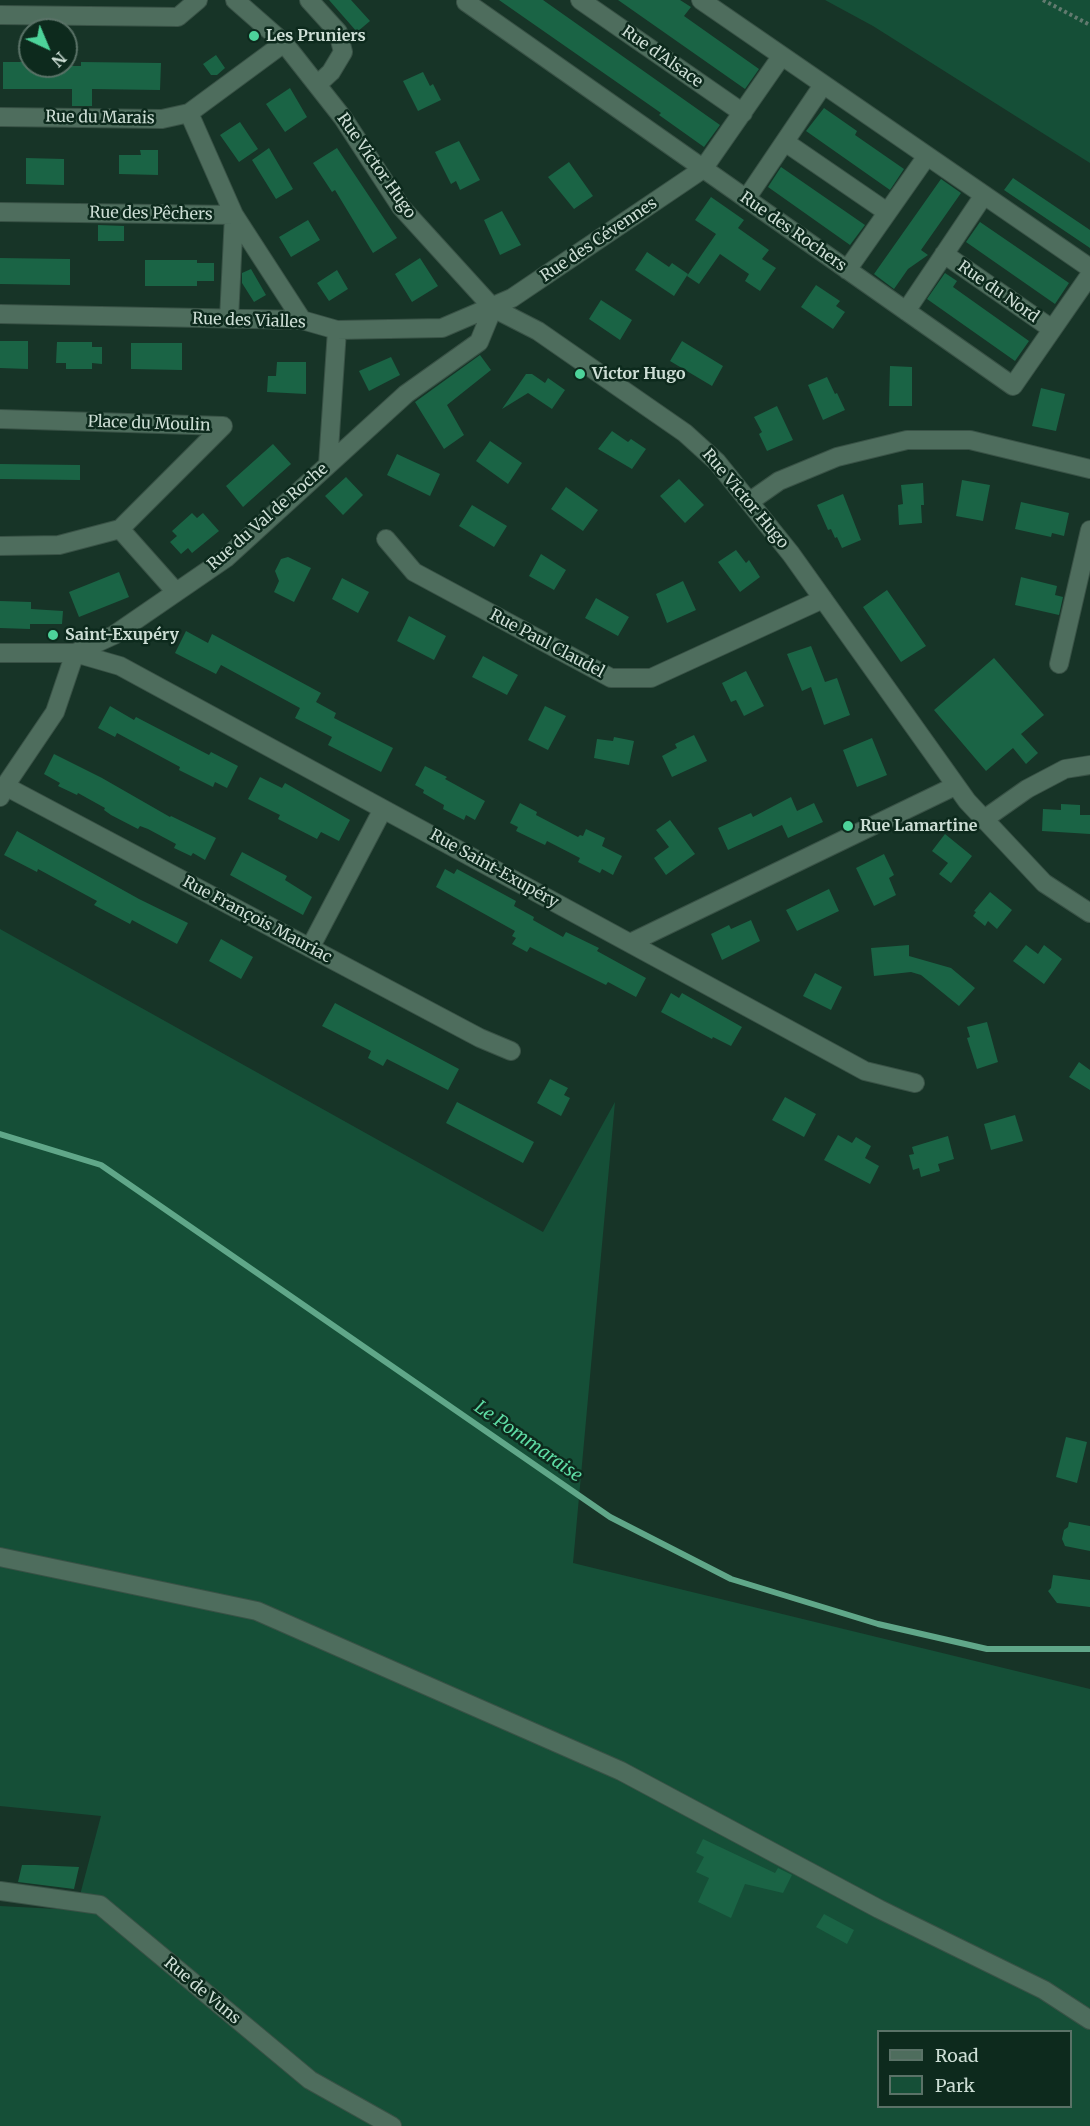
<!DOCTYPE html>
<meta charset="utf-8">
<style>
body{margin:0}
#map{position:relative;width:1090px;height:2126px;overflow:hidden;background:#173427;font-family:Merriweather,serif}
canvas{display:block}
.legend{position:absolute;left:877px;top:2030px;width:195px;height:78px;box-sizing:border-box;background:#0d2a1d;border:2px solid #5a7267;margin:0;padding:8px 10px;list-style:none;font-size:18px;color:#cdded5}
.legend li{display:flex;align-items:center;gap:12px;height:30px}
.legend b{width:30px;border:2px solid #5a7267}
.north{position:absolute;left:18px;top:18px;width:60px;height:60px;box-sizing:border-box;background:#0d2a1d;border:2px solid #5a7267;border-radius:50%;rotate:136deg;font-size:16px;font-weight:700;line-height:24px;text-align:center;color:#cdded5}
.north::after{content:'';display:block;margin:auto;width:21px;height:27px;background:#4dd39a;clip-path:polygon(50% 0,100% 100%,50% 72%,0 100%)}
</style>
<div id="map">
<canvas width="1090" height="2126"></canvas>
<ul class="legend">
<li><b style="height:8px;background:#4e6d5d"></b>Road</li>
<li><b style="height:16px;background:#154f37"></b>Park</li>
</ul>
<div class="north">N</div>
</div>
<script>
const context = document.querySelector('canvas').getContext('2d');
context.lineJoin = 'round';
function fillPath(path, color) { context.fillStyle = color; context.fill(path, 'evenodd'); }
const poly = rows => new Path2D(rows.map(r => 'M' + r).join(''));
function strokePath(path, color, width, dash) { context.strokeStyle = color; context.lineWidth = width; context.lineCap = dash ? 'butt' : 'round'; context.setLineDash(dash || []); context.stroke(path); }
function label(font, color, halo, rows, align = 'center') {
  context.font = font + ' Merriweather,serif'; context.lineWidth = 5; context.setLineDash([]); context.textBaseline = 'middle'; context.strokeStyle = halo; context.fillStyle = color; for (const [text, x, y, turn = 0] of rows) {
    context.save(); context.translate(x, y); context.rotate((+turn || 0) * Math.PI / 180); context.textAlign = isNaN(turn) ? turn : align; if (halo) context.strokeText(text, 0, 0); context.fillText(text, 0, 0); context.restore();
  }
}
fillPath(poly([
 [825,0,1090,0,1090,163,873,26],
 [0,929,543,1232,615,1102,573,1563,1090,1689,1090,2126,0,2126,0,1906,76,1910,101,1816,0,1806],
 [878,2032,1070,2032,1070,2106,878,2106]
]), '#154f37');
strokePath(poly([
 [0,1134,101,1165,610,1517,731,1579,878,1624,987,1649,1090,1649]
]), '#60a789', 6);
fillPath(poly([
 [329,0,351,0,370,21,357,32],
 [499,0,543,0,720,125,704,147,659,115,661,113],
 [618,0,680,0,691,7,684,16,759,69,745,89],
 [216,55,225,68,217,75,211,75,203,64],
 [3,62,30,62,30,66,81,66,81,62,161,63,160,90,92,89,92,106,72,106,72,89,3,89],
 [423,72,430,86,433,84,441,100,418,111,403,81],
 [290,88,307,117,285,132,266,104],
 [824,108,857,131,855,135,904,169,890,190,806,131],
 [240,122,258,149,239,162,220,135],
 [459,141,480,180,460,190,456,181,451,184,435,152],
 [269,148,293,189,276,199,252,160],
 [337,148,397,238,373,253,335,190,332,192,313,163],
 [140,150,158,150,158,175,119,174,119,155,141,155],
 [26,158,64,159,64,185,26,184],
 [569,162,593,196,574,209,548,177],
 [781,167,865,225,850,245,768,187],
 [1013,178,1090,230,1090,248,1004,190],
 [941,179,961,193,921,250,928,255,908,269,894,289,874,274],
 [711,197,744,220,738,228,769,250,762,259,776,268,760,291,745,281,749,274,720,254,699,284,687,276,716,234,695,220],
 [502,211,521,245,500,255,484,220],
 [308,220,320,240,291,257,279,237],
 [980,222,1069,283,1055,304,966,242],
 [98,225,124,226,124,241,98,241],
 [647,252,669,267,672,263,688,274,674,296,635,270],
 [0,258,70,259,70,285,0,284],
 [420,258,438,286,412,302,395,274],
 [145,260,197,260,197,263,214,263,214,281,197,281,197,286,145,286],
 [251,269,266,295,254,302,242,283,242,273],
 [337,270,348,289,329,301,317,283],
 [945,273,957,281,953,287,1029,341,1015,361,927,299],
 [816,285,840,301,836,306,845,312,833,329,801,307],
 [601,300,632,320,620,340,589,319],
 [0,341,28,341,28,369,0,368],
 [682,341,723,366,712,386,670,361],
 [57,342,92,342,92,347,102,347,102,364,92,363,92,369,66,369,66,363,56,363],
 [131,343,182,343,182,370,131,369],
 [480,355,491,370,447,405,464,435,444,449,415,402],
 [391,357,400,375,369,391,359,371],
 [277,362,306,362,306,394,267,392,268,376,276,376],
 [890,366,912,367,912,406,889,406],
 [526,374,532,374,545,383,548,378,565,390,552,409,528,393,502,409],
 [827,377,835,394,837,393,845,410,823,420,808,385],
 [1041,388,1065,394,1056,431,1032,426],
 [777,406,793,440,767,451,759,434,762,432,754,417],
 [612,431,628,442,631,439,646,449,632,469,598,449],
 [490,441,522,463,508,484,476,461],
 [273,444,291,464,243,507,226,486],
 [397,454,440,474,430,496,387,475],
 [0,464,80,465,80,480,0,479],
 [346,477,363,495,343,515,325,496],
 [679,479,704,505,685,523,660,496],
 [962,480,990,485,983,521,956,516],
 [923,483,924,505,921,505,922,523,899,525,898,505,903,504,901,485],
 [566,487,598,510,583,531,551,509],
 [843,494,861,540,842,548,837,537,835,538,831,529,828,530,817,505],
 [1021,502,1069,513,1064,536,1052,533,1051,537,1015,529],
 [472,505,507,526,494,547,459,526],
 [192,513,197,518,203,513,219,531,192,553,188,548,181,554,170,542,177,536,172,531],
 [736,550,746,563,749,560,760,577,740,592,718,562],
 [541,554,566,570,554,590,529,576],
 [288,557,311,568,294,602,274,592,279,581,275,571,281,559],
 [119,572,129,597,79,617,69,592],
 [1021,577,1057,586,1055,595,1063,597,1059,615,1015,605],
 [342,578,369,592,358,613,332,599],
 [683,581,696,610,667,623,656,594],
 [887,590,926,646,901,662,863,607],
 [596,598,629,617,618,636,585,618],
 [0,601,31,602,31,609,63,611,62,624,30,624,30,629,0,628],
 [409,616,446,636,434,660,397,641],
 [186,631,208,643,212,634,321,693,316,702,336,713,334,718,393,748,381,772,328,745,332,737,295,718,300,708,221,665,216,674,175,653],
 [811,646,825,682,837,678,850,715,824,725,811,687,802,691,787,654],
 [483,656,518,675,507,695,472,677],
 [994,658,1044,715,1021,734,1038,753,1026,764,1013,748,986,771,934,710],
 [746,671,764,706,744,716,736,700,731,702,722,683],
 [110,706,134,720,136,717,209,755,211,752,238,766,227,788,215,782,213,787,179,770,180,767,117,733,115,737,98,728],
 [545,706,566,716,548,750,528,740],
 [694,735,707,761,672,777,662,756,677,748,675,744],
 [614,737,634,741,629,765,594,758,597,739,613,741],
 [872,738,887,775,857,787,843,750],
 [54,754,102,778,170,817,171,816,216,838,205,860,193,853,191,856,174,848,176,844,148,829,140,826,138,829,111,815,104,810,105,808,78,793,77,795,58,786,60,783,44,774],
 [425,766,447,777,445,779,485,801,475,820,466,815,464,820,443,809,444,805,423,793,424,790,415,785],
 [260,777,282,788,285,783,350,820,339,841,321,832,317,839,278,819,280,815,248,799],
 [791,797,797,811,814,803,823,822,788,838,782,825,728,850,718,828,751,813,753,817],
 [520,803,537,812,536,815,578,837,580,835,583,836,586,829,605,838,602,846,622,856,613,875,602,869,600,873,578,862,580,858,547,841,545,845,516,831,518,827,510,823],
 [1061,804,1080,805,1080,815,1090,815,1090,834,1042,831,1043,809,1061,810],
 [670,820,695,854,666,875,654,858,669,847,656,830],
 [17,831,139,899,188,923,177,944,132,920,130,924,94,905,97,901,38,869,37,872,4,855],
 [945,834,972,856,951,883,939,874,948,863,932,851],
 [242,852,287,876,285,880,312,897,303,915,230,875],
 [884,854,894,875,889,878,896,895,874,906,856,868],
 [445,869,454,874,457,869,516,901,514,906,534,917,533,920,563,937,566,932,599,948,597,951,646,978,636,997,608,982,606,985,530,947,527,952,512,944,516,938,512,936,515,931,436,887],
 [829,889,839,911,797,931,786,910],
 [990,892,1012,910,997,929,988,921,985,926,973,916,976,912,974,911],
 [751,920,760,941,722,960,711,934,729,925,731,929],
 [221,939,253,957,241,979,209,961],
 [909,945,909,956,951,968,975,988,959,1006,921,975,911,972,874,976,871,948],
 [1026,945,1038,954,1044,945,1062,959,1044,984,1013,961],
 [815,973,842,987,831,1010,803,996],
 [671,993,679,998,682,993,742,1027,731,1046,713,1037,712,1039,661,1012],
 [335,1003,459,1069,448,1090,387,1059,383,1066,368,1058,371,1051,322,1026],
 [987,1022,998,1062,977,1069,967,1038,970,1037,967,1027],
 [1079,1062,1090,1070,1090,1090,1069,1077],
 [550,1079,568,1088,564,1095,570,1098,561,1116,537,1103],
 [785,1097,816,1114,804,1137,772,1120],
 [457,1102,534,1142,523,1163,446,1123],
 [1015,1115,1023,1141,991,1150,984,1124],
 [838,1135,852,1143,856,1137,871,1146,865,1158,879,1166,870,1184,824,1160],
 [948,1136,954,1159,938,1164,940,1171,921,1177,919,1168,913,1170,909,1155,914,1154,912,1147],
 [1066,1437,1087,1442,1077,1483,1056,1477],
 [1069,1522,1090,1526,1090,1551,1065,1546,1062,1539,1064,1530,1068,1527],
 [1053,1575,1090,1580,1090,1607,1057,1603,1048,1591,1051,1588],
 [703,1839,775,1873,778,1868,792,1875,783,1893,745,1884,731,1918,698,1902,709,1878,696,1872,704,1857,696,1853],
 [22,1865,35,1865,79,1867,74,1889,18,1882],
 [824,1914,854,1930,847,1944,816,1927]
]), '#1a6445');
const minor = poly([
 [235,0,284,43,343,118,401,207,493,308,538,331,685,433,717,462,791,554,967,801,1044,883,1090,913],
 [309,0,338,32,343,52,331,72,317,85],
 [467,0,466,2,1013,386,1090,275],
 [580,0,743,113],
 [701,0,1090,268],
 [0,15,178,17,198,0],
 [189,113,234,215,302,320],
 [0,117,162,119,189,113,284,43],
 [785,142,887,212],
 [746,199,823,85],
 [0,212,234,215,229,319],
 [944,254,1052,329],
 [847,270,927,156],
 [906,311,984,195],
 [0,314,302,320,337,330,442,328,512,298,703,169,781,57],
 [0,419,223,426,120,529,59,545,0,546],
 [328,465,337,330],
 [749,502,779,481,837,457,907,440,970,440,1090,469],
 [120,529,176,592],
 [386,539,414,572,611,678,651,678,823,599],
 [0,653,75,653,114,635,226,558,406,394,479,342,493,308],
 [75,653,120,666,865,1071,915,1083],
 [1059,664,1090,530],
 [5,786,480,1038,511,1051],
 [0,797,5,786,55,712,75,653],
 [983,820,1027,789,1065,769,1090,765],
 [630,943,955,786],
 [310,948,383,809],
 [0,1557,257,1611,621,1771,879,1909,1044,1990,1090,2020],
 [0,1891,100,1905,310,2080,392,2126]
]);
strokePath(minor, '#395246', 20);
strokePath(poly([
 [1043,0,1090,25]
]), '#627a6f', 4, [3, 3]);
strokePath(minor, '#4e6d5d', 18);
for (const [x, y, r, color] of [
 [254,36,6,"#4dd39a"],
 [580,374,6,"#4dd39a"],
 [53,635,6,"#4dd39a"],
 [848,826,6,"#4dd39a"]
]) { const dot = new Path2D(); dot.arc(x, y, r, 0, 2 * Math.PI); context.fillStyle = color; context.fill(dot); strokePath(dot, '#0d2a1d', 2); }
label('bold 16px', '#cdded5', '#0d2a1d', [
 ["Les Pruniers",266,36],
 ["Victor Hugo",592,374],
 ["Saint-Exupéry",65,635],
 ["Rue Lamartine",860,826]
], 'left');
label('16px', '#cdded5', '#0d2a1d', [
 ["Rue d'Alsace",662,57,35],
 ["Rue du Marais",100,118,1],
 ["Rue Victor Hugo",376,166,55],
 ["Rue des Pêchers",151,214,1],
 ["Rue des Rochers",793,232,35],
 ["Rue des Cévennes",599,240,-34],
 ["Rue du Nord",998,292,35],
 ["Rue des Vialles",249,321,2],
 ["Place du Moulin",149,424,2],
 ["Rue Victor Hugo",745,499,50],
 ["Rue du Val de Roche",268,517,-41],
 ["Rue Paul Claudel",547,644,28],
 ["Rue Saint-Exupéry",494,869,29],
 ["Rue François Mauriac",257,920,28],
 ["Rue de Vuns",202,1991,40]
]);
label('italic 18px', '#5edca4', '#0d2a1d', [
 ["Le Pommaraise",528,1442,35]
]);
</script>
